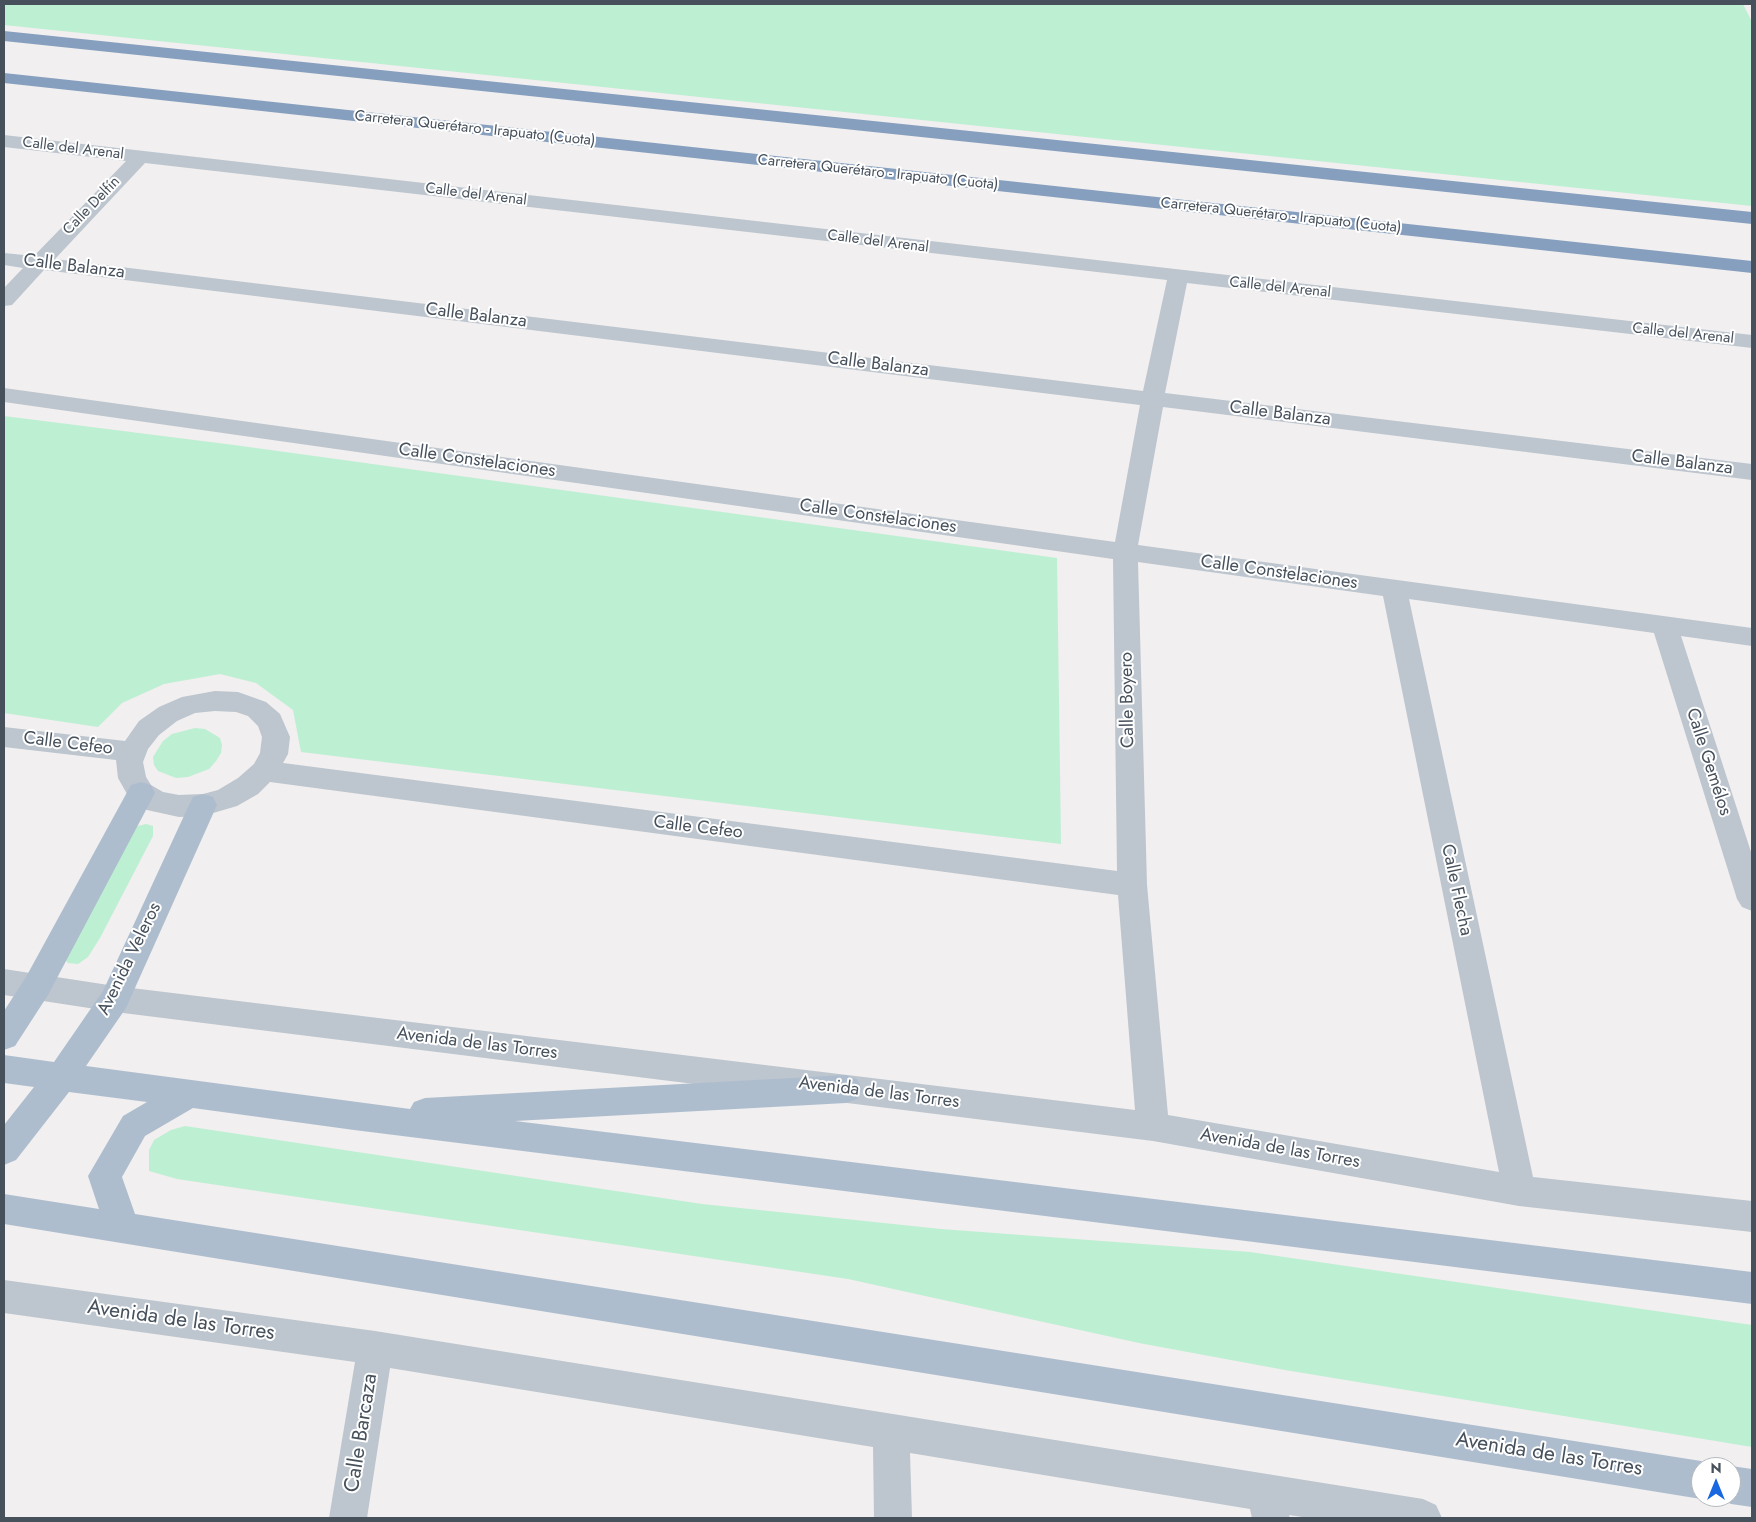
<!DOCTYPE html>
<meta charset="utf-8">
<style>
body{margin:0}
#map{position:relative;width:1756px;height:1522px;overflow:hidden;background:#f1efef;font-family:Jost,sans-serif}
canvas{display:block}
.frame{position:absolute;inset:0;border:5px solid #47515c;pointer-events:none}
.north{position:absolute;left:1691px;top:1457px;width:50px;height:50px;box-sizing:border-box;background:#fff;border:1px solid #b5b9be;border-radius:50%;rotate:0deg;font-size:14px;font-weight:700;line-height:20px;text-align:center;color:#47515c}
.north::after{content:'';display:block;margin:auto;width:18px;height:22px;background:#1967e1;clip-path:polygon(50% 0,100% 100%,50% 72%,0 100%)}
</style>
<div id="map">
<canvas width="1756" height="1522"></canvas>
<div class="frame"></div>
<div class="north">N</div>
</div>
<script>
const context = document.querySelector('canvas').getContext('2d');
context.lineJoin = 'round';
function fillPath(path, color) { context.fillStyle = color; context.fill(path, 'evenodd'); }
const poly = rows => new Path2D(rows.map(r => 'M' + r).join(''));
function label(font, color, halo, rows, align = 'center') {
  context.font = font + ' Jost,sans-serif'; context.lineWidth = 4; context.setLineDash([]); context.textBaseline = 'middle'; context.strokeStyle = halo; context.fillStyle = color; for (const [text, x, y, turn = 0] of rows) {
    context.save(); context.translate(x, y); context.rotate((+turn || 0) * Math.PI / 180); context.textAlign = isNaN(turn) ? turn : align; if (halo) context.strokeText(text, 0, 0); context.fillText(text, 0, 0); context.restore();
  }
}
fillPath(poly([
 [4,4,1743,4,1752,22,1752,206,4,25],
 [4,416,234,445,1057,558,1061,844,301,752,293,710,256,683,220,674,164,684,122,703,98,727,4,713],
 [195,728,205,729,220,738,222,745,221,753,216,761,209,769,188,777,176,778,158,771,154,765,153,757,163,741,172,734],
 [146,824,153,826,153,836,100,938,88,957,78,964,68,963,63,957,134,827],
 [185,1126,702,1204,941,1229,1250,1252,1752,1325,1752,1447,1285,1370,1139,1343,848,1279,177,1179,149,1171,149,1150,154,1140,171,1130]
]), '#bdefd3');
fillPath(poly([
 [4,135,1752,335,1752,348,1187,283,1165,393,1752,464,1752,480,1163,407,1138,545,1752,628,1752,646,1681,636,1752,855,1752,911,1742,907,1737,899,1654,633,1409,599,1533,1177,1752,1201,1752,1232,1519,1206,1153,1141,115,1012,4,995,4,969,115,986,1135,1110,1118,895,270,782,258,794,237,806,203,816,179,817,147,810,131,801,118,778,116,760,4,747,4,727,125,741,139,721,159,707,182,697,215,691,238,692,266,702,280,714,290,737,288,754,283,763,1117,871,1113,559,4,402,4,388,1115,542,1140,405,44,270,12,305,4,306,4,288,23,268,4,265,4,253,34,256,126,161,4,147,4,135],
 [145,163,1167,280,1143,391,55,259,145,163],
 [1138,562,1383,596,1499,1172,1168,1115,1147,885,1138,562],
 [215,711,236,712,248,716,258,726,262,737,260,753,254,764,238,778,218,790,203,794,179,795,163,792,151,785,146,777,143,762,148,749,159,735,177,721,195,713,215,711],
 [4,1280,375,1331,1423,1499,1436,1505,1442,1518,1309,1518,1289,1515,1290,1518,1252,1518,1250,1509,910,1453,912,1518,874,1518,873,1447,390,1368,367,1518,329,1518,355,1362,4,1313,4,1280]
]), '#bdc5ce');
fillPath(poly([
 [141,782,151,785,155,793,48,995,15,1046,4,1050,4,1011,26,977,131,785,141,782],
 [203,794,213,797,217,805,126,1008,86,1066,410,1109,414,1102,425,1098,846,1075,857,1079,862,1089,857,1099,846,1103,515,1121,1752,1272,1752,1304,354,1130,193,1108,145,1136,122,1177,135,1214,1701,1461,1714,1467,1701,1467,1701,1497,1705,1497,1701,1499,4,1224,4,1194,99,1209,88,1176,123,1116,147,1102,69,1092,16,1160,4,1165,4,1125,34,1087,4,1083,4,1055,54,1062,103,991,189,805,193,797,203,794],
 [1731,1466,1752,1469,1752,1507,1731,1504,1718,1498,1731,1497,1731,1467,1729,1467,1731,1466]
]), '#aebdce');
fillPath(poly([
 [4,31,1752,212,1752,224,4,41,4,31],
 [4,73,1752,261,1752,273,4,83,4,73]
]), '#869fbe');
label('15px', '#47515c', '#fff', [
 ["Carretera Querétaro - Irapuato (Cuota)",475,129,6],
 ["Calle del Arenal",73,149,7],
 ["Carretera Querétaro - Irapuato (Cuota)",878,173,6],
 ["Calle del Arenal",476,195,7],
 ["Calle Delfín",92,206,-46],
 ["Carretera Querétaro - Irapuato (Cuota)",1281,216,6],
 ["Calle del Arenal",878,242,7],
 ["Calle del Arenal",1280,288,6],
 ["Calle del Arenal",1683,334,6]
]);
label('18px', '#47515c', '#fff', [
 ["Calle Balanza",74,267,7],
 ["Calle Balanza",476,316,7],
 ["Calle Balanza",878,365,7],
 ["Calle Balanza",1280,414,7],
 ["Calle Constelaciones",477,461,8],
 ["Calle Balanza",1682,463,7],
 ["Calle Constelaciones",878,517,8],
 ["Calle Constelaciones",1279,573,8],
 ["Calle Boyero",1128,700,-91],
 ["Calle Cefeo",68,744,7],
 ["Calle Gemélos",1708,762,72],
 ["Calle Cefeo",698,828,7],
 ["Calle Flecha",1456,890,78],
 ["Avenida Veleros",130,959,-64],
 ["Avenida de las Torres",477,1044,7],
 ["Avenida de las Torres",879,1093,7],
 ["Avenida de las Torres",1280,1149,10]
]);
label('21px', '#47515c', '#fff', [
 ["Avenida de las Torres",181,1321,8],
 ["Calle Barcaza",362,1433,-81],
 ["Avenida de las Torres",1549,1455,9]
]);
</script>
